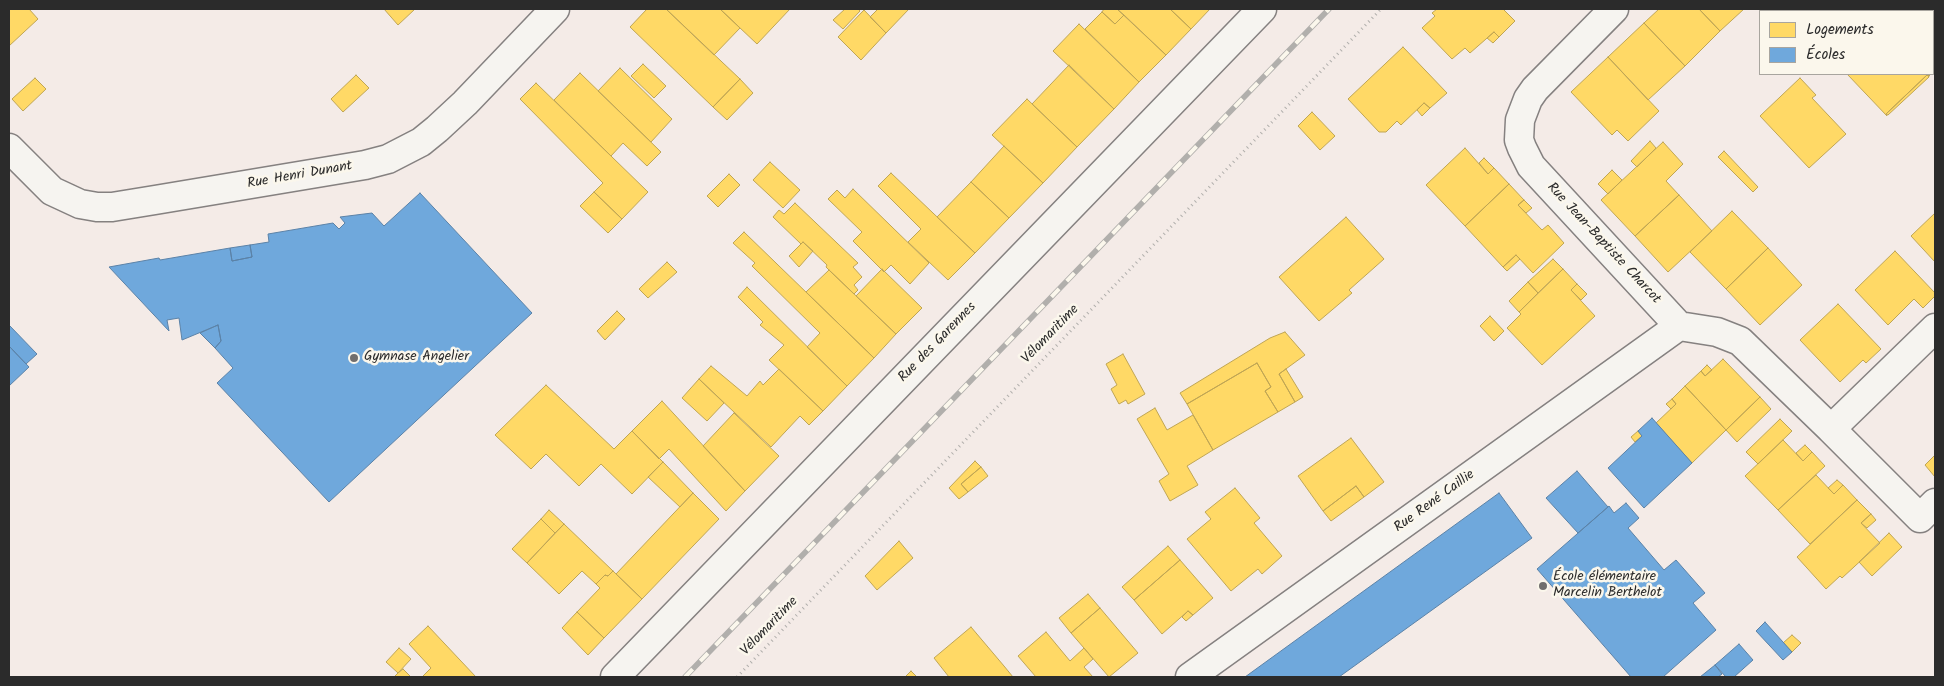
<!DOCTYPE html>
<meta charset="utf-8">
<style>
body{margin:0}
#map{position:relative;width:1944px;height:686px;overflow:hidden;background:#f4ebe7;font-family:Kalam,sans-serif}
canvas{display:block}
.frame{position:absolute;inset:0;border:10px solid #2b2b2b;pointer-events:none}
.legend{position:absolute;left:1759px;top:10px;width:175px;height:65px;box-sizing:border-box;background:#fbf7ec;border:1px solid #a8a59f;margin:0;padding:6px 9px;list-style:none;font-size:15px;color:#2b2b2b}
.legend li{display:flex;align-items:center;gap:10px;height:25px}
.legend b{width:25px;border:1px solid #a8a59f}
</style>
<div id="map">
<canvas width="1944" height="686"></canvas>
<div class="frame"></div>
<ul class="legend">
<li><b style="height:14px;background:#ffd966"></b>Logements</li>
<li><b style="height:14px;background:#6fa8dc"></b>Écoles</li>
</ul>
</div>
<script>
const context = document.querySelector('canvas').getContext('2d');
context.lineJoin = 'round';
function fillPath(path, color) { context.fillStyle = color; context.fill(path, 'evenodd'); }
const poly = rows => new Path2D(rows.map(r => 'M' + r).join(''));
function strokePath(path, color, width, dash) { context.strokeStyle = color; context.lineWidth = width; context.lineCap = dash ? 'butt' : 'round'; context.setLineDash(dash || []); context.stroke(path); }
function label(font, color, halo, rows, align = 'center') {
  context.font = font + ' Kalam,sans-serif'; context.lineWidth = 5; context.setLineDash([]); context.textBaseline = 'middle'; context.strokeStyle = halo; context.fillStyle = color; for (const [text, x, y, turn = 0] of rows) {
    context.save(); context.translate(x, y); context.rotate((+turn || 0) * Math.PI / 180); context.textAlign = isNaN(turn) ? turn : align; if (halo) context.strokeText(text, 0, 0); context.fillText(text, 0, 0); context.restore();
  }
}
fillPath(poly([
 [1896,9,1935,9,1935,46,1933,43,1933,11,1898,11]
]), '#c6e6c5');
const homes = poly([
 [9,9,29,9,38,19,9,46,9,9],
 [384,9,415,9,398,25,384,9],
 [647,9,666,9,740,79,713,107,630,27,647,9],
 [666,9,720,9,740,28,714,55,666,9],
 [720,9,790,9,757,44,720,9],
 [845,9,858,9,860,11,843,29,833,20,845,9],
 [878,9,909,9,886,33,870,17,878,9],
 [1104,9,1117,9,1124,15,1115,24,1102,12,1104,9],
 [1117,9,1170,9,1191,29,1166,55,1117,9],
 [1170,9,1210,9,1191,29,1170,9],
 [1437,9,1503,9,1515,21,1499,37,1494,32,1470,53,1465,48,1452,59,1422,28,1435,16,1432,13,1437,9],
 [1659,9,1699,9,1720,31,1685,66,1644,23,1659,9],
 [1699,9,1744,9,1720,31,1699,9],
 [864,10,886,33,861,60,838,37,864,10],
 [1102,12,1115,24,1124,15,1166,55,1139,82,1085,29,1102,12],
 [1644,23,1685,66,1648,100,1608,57,1644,23],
 [1079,24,1139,82,1114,109,1053,51,1079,24],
 [1494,32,1499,37,1493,43,1487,38,1494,32],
 [1403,47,1447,93,1430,108,1424,103,1401,125,1397,121,1386,132,1379,132,1348,99,1403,47],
 [1608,57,1659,111,1628,141,1617,130,1612,135,1571,92,1608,57],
 [643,64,666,86,654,98,631,76,643,64],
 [1069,65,1114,109,1077,147,1032,104,1069,65],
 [620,68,672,119,651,142,598,91,620,68],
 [580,73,661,152,647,166,623,143,611,156,554,100,580,73],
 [1847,74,1928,74,1930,76,1927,75,1886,114,1887,116,1847,74],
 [356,75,369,88,343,112,331,99,356,75],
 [1927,75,1929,77,1888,115,1886,114,1927,75],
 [35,78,46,89,23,111,12,99,35,78],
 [1800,78,1816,95,1812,98,1846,134,1809,168,1760,116,1800,78],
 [740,79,753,93,727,120,713,107,740,79],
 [536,83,648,192,622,219,594,192,603,183,520,99,536,83],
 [1027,99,1077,147,1043,183,992,135,1027,99],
 [1424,103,1430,108,1422,116,1417,110,1424,103],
 [1312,112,1335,136,1320,150,1298,126,1312,112],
 [1650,141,1656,148,1637,167,1631,161,1650,141],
 [1663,142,1683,164,1666,181,1679,195,1635,236,1601,200,1663,142],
 [1004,146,1043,183,1009,218,971,182,1004,146],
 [1465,148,1488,174,1494,168,1509,184,1465,226,1426,185,1465,148],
 [1724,151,1758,187,1753,192,1718,157,1724,151],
 [1484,158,1494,168,1488,174,1479,163,1484,158],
 [770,162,800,190,783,208,753,180,770,162],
 [1612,170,1622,180,1608,194,1598,184,1612,170],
 [891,173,975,253,948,280,908,242,921,229,878,186,891,173],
 [729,174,740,185,718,207,707,196,729,174],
 [971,182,1009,218,975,253,937,217,971,182],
 [1509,184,1524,200,1518,205,1542,230,1548,225,1564,243,1533,273,1516,255,1503,267,1465,226,1509,184],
 [853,189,929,263,910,284,891,265,884,272,853,241,862,232,828,199,837,190,845,198,853,189],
 [594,192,622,219,608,233,580,206,594,192],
 [1679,195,1712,231,1668,272,1635,236,1679,195],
 [1524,200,1532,208,1526,213,1518,205,1524,200],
 [795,203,858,263,853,267,862,277,854,285,858,290,854,294,829,270,826,267,827,265,803,242,801,244,773,217,779,210,784,214,795,203],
 [1732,211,1768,248,1726,289,1690,252,1732,211],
 [1935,213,1935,262,1911,236,1935,213],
 [1346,217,1384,259,1349,290,1352,293,1319,321,1279,277,1346,217],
 [744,232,874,358,847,386,807,347,820,333,752,266,755,263,733,243,744,232],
 [803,242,813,251,799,267,789,256,803,242],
 [1768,248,1802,285,1760,325,1726,289,1768,248],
 [1895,251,1935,293,1935,296,1923,308,1914,299,1888,325,1855,290,1895,251],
 [1516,255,1520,259,1507,271,1503,267,1516,255],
 [1553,259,1563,269,1538,293,1528,282,1553,259],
 [667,262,677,272,648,298,639,289,667,262],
 [882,269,922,308,896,334,856,296,882,269],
 [1563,269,1577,284,1571,290,1595,316,1542,365,1507,328,1521,314,1519,312,1563,269],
 [829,270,896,334,874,358,806,292,829,270],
 [1528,282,1538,293,1519,312,1509,301,1528,282],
 [1577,284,1587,294,1581,300,1571,290,1577,284],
 [747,287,847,386,823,411,769,360,784,345,760,325,763,322,738,297,747,287],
 [1838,304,1881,349,1866,363,1863,360,1840,382,1800,340,1838,304],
 [617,311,625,319,605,340,597,331,617,311],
 [1490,316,1504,331,1494,341,1480,326,1490,316],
 [1285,332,1305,355,1279,374,1295,402,1278,412,1265,391,1271,387,1257,363,1187,404,1180,393,1270,338,1285,332],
 [1123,354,1145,394,1128,404,1126,400,1119,404,1111,389,1117,385,1106,364,1123,354],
 [1723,359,1760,397,1726,430,1685,386,1701,371,1705,376,1723,359],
 [1257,363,1271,387,1265,391,1278,412,1213,450,1187,404,1257,363],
 [1707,365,1712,370,1705,376,1701,371,1707,365],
 [711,366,747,396,760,381,763,385,779,369,823,411,809,425,800,416,771,447,699,379,711,366],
 [1286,369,1303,397,1295,402,1279,374,1286,369],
 [699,379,724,403,707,421,682,398,699,379],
 [546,385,614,449,632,431,663,462,632,494,601,464,579,486,546,454,531,469,495,435,546,385],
 [1685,386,1726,430,1692,463,1656,423,1676,404,1672,399,1685,386],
 [1760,397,1771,409,1737,442,1726,430,1760,397],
 [1672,399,1676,404,1671,409,1666,404,1672,399],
 [662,401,745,491,726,511,669,449,659,459,632,431,662,401],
 [1155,408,1167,430,1193,415,1213,450,1187,466,1198,485,1170,501,1159,481,1169,474,1137,419,1155,408],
 [734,413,779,456,745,491,703,446,734,413],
 [1780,419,1792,431,1758,464,1746,452,1780,419],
 [1638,431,1642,436,1635,442,1631,437,1638,431],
 [1351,438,1384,482,1364,497,1356,486,1323,511,1298,476,1351,438],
 [1783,440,1803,461,1812,452,1825,466,1778,510,1745,476,1783,440],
 [1805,445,1812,452,1803,461,1796,453,1805,445],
 [1935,455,1935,477,1925,465,1935,455],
 [975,461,981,467,961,484,968,492,959,499,949,488,975,461],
 [663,462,693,493,680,507,648,477,663,462],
 [981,467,988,476,968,492,961,484,981,467],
 [1816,475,1834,494,1843,485,1857,500,1810,544,1778,510,1816,475],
 [1837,480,1843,485,1834,494,1828,488,1837,480],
 [1356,486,1364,497,1331,521,1323,511,1356,486],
 [1235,488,1260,518,1254,523,1282,556,1262,574,1258,569,1231,591,1187,539,1211,519,1205,512,1235,488],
 [693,493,719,519,642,599,616,574,693,493],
 [1857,500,1871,514,1861,523,1880,543,1842,578,1840,576,1826,589,1797,557,1857,500],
 [549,510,564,524,555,533,541,519,549,510],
 [1871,514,1876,520,1867,528,1861,523,1871,514],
 [541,519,555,533,527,563,512,549,541,519],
 [564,524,613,571,608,576,605,575,596,584,582,571,559,594,527,563,564,524],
 [1889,533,1902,547,1872,576,1859,562,1889,533],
 [899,541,913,558,877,590,865,576,899,541],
 [1168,546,1180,560,1134,600,1122,587,1168,546],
 [1180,560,1213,598,1193,615,1188,611,1162,634,1134,600,1180,560],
 [613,571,642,599,604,638,577,612,600,588,596,584,605,575,608,576,613,571],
 [1088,594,1100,608,1071,633,1059,618,1088,594],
 [1100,608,1138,653,1109,677,1071,633,1100,608],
 [1188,611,1193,615,1186,621,1182,617,1188,611],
 [577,612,604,638,588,655,562,628,577,612],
 [428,626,476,677,422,677,431,668,409,644,428,626],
 [971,627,1004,666,1013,677,949,677,934,658,971,627],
 [1046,632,1070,661,1084,648,1093,659,1084,667,1093,677,1036,677,1018,656,1046,632],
 [1792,635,1801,643,1792,652,1783,643,1792,635],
 [399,648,411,659,398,673,386,662,399,648],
 [403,669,411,677,394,677,398,673,403,669],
 [911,671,917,677,905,677,911,671]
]);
fillPath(homes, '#ffd966');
strokePath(homes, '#bfa554', 1);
const schools = poly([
 [420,193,532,313,329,502,217,383,233,368,215,348,221,341,218,325,182,340,179,318,167,320,169,331,109,267,159,258,160,260,230,248,232,261,252,257,250,245,269,242,268,234,333,223,339,229,345,223,340,217,372,213,384,226,420,193],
 [250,245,252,257,232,261,230,248,250,245],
 [9,325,37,354,26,364,9,346,9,325],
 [218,325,221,341,215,348,200,333,218,325],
 [9,346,29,367,9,386,9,346],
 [1652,418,1692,463,1644,508,1608,468,1642,436,1638,431,1652,418],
 [1577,471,1608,507,1578,533,1546,498,1577,471],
 [1499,493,1532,538,1339,677,1245,677,1499,493],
 [1626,503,1639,518,1628,528,1664,570,1676,560,1705,593,1693,603,1716,630,1663,677,1631,677,1537,569,1609,506,1614,513,1626,503],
 [1765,622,1792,652,1783,660,1756,631,1765,622],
 [1739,644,1753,660,1734,677,1726,677,1715,665,1739,644],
 [1715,665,1722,674,1718,677,1700,677,1715,665]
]);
fillPath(schools, '#6fa8dc');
strokePath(schools, '#5b82a7', 1);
const service = poly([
 [1792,9,1794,11]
]);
const minor = poly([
 [1614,9,1535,89,1528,99,1520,120,1519,140,1522,148,1531,166,1679,326,1717,332,1740,341,1831,429,1935,328],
 [9,148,52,191,80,204,97,207,112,207,155,200,365,165,388,159,421,142,437,129,465,103,555,9],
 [1831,429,1920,518,1935,503],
 [615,677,1262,9],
 [1190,677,1679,326]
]);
strokePath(service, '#858180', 20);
strokePath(minor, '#858180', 31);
strokePath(poly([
 [737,677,1381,9]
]), '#b1afac', 3, [1, 4]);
strokePath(service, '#f6f4f0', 16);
strokePath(minor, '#f6f4f0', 28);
const rail = poly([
 [685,677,1329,9]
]);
strokePath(rail, '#b1afac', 5.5);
strokePath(rail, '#fbf7ec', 4, [11]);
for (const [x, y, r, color] of [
 [354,358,5,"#716e6d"],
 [1543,586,5,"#716e6d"]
]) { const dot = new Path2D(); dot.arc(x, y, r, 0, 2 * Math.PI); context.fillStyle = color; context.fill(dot); strokePath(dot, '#fbf7ec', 2); }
label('14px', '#2b2b2b', '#fbf7ec', [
 ["Rue Henri Dunant",300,176,-10],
 ["Rue Jean-Baptiste Charcot",1603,244,47],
 ["Vélomaritime",1051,335,-46],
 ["Rue des Garennes",938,343,-46],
 ["Rue René Caillie",1435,502,-36],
 ["Vélomaritime",770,627,-46]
]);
label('14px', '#2b2b2b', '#fbf7ec', [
 ["Gymnase Angelier",364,358],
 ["École élémentaire",1553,578],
 ["Marcelin Berthelot",1553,594]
], 'left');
</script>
